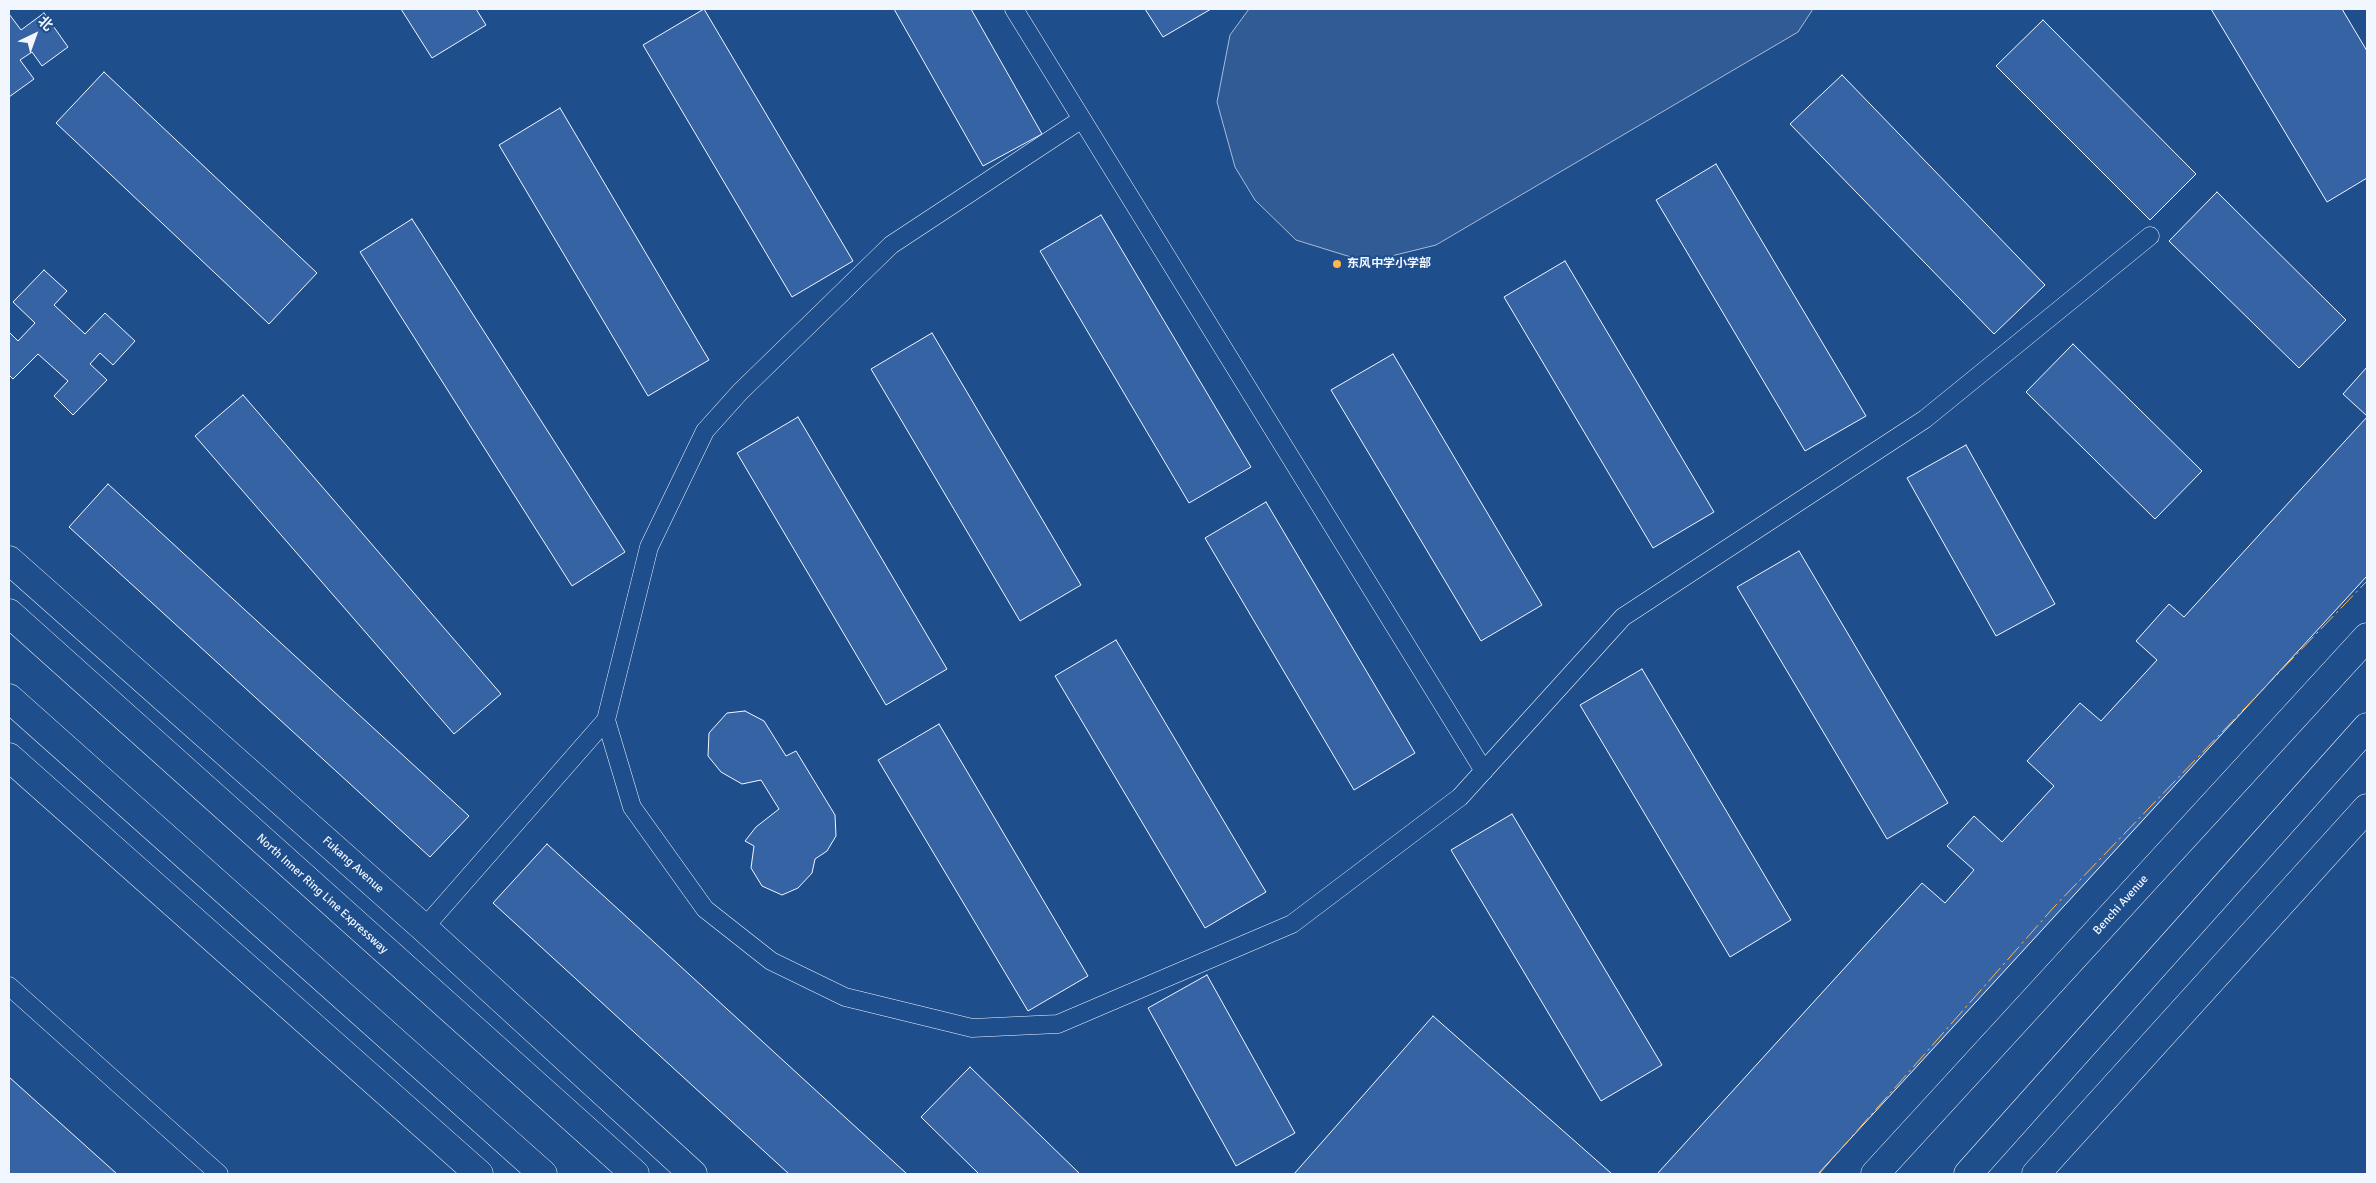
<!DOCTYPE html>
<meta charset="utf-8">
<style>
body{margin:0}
#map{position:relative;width:2376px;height:1183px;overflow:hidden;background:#1f4e8c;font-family:Signika,"Noto Sans SC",sans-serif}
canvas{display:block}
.frame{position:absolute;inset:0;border:10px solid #f2f6ff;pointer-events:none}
.north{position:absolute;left:10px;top:10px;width:50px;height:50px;-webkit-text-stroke:4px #1f4e8c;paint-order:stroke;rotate:42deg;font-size:14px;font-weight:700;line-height:20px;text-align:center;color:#f2f6ff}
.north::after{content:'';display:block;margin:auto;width:18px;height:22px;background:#f2f6ff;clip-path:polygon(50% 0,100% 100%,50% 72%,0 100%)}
</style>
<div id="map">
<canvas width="2376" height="1183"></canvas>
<div class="frame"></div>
<div class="north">北</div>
</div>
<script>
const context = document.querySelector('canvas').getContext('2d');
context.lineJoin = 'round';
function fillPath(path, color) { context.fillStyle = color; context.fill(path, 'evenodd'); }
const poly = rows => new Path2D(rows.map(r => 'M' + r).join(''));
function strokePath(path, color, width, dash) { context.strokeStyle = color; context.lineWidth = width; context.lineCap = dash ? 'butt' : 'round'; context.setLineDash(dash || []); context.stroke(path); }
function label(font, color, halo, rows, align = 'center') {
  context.font = font + ' Signika,"Noto Sans SC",sans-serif'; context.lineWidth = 4; context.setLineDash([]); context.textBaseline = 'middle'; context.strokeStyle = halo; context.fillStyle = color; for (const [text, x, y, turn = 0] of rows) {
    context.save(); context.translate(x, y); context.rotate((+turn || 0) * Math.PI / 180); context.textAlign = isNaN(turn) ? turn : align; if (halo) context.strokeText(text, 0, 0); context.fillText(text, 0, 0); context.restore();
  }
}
const built = poly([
 [1249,9,1813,9,1798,32,1436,245,1367,262,1296,240,1255,200,1235,167,1217,102,1230,35,1249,9]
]);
fillPath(built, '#305b95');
strokePath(built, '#a8bbd7', 1);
const building = poly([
 [401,9,476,9,486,25,432,58,401,9],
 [704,9,853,261,792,297,643,45,704,9],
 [894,9,971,9,1042,134,983,166,894,9],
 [1145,9,1211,9,1163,37,1145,9],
 [2211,9,2342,9,2367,51,2367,178,2327,202,2211,9],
 [44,13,68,47,42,66,32,52,20,60,34,79,9,97,9,14,21,30,44,13],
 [2043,20,2196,174,2150,220,1996,66,2043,20],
 [104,72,317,273,269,324,56,123,104,72],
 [1842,75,2045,285,1994,334,1790,124,1842,75],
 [560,108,709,360,648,396,499,145,560,108],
 [1716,164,1866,416,1805,451,1656,200,1716,164],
 [2217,192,2346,320,2299,368,2169,241,2217,192],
 [1101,215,1251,467,1189,503,1040,251,1101,215],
 [412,219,625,552,572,586,360,252,412,219],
 [1565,261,1714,512,1653,548,1504,297,1565,261],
 [44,270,67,291,54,305,85,334,105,313,135,341,113,365,100,353,90,364,107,380,73,415,54,396,68,381,38,354,13,379,9,375,9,332,18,341,35,323,13,302,44,270],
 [932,333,1081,585,1020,621,871,369,932,333],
 [2073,344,2202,471,2155,519,2026,392,2073,344],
 [1393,354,1542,605,1481,641,1331,390,1393,354],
 [2367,367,2367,416,2343,394,2367,367],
 [243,395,501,694,454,734,195,436,243,395],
 [798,417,947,669,886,705,737,453,798,417],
 [2367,417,2367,576,1818,1174,1657,1174,1922,883,1945,903,1974,870,1947,846,1974,816,2002,842,2054,786,2027,761,2080,703,2101,721,2157,660,2136,641,2169,604,2184,617,2367,417],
 [1966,445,2055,604,1996,636,1907,478,1966,445],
 [108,484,469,816,430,857,69,527,108,484],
 [1266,502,1415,753,1354,790,1205,538,1266,502],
 [1799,551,1948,803,1887,839,1737,587,1799,551],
 [1116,640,1266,892,1205,928,1055,676,1116,640],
 [1642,669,1791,920,1730,957,1580,705,1642,669],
 [745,711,764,721,786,756,796,751,835,815,836,836,827,851,815,859,812,873,798,888,782,895,762,886,751,868,754,846,745,841,756,827,779,809,761,780,742,784,721,772,708,756,709,733,727,713,745,711],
 [939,724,1088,976,1028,1011,878,760,939,724],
 [1512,814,1662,1065,1601,1101,1451,850,1512,814],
 [547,844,907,1174,789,1174,493,903,547,844],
 [1207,975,1295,1133,1236,1166,1148,1008,1207,975],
 [1433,1016,1612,1174,1294,1174,1433,1016],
 [970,1067,1080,1174,979,1174,921,1117,970,1067],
 [9,1077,117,1174,9,1174,9,1077]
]);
fillPath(building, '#3563a3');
strokePath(building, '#f2f6ff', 1);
const service = poly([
 [1014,9,1484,771],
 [606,720,632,807,705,909,771,961,845,997,972,1028,1058,1024,1292,924,1460,797,1623,617,1925,419,2150,236],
 [424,928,606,720,649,547,705,431,740,392,891,245,1082,119],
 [9,986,219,1174]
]);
const tertiary = poly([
 [2036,1174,2367,808]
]);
const primary = poly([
 [9,560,424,928,693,1174],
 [9,757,479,1174],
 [1875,1174,2367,637],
 [1968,1174,2367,727]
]);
const trunk = poly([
 [9,613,635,1174],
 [9,698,543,1174]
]);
strokePath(service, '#f2f6ff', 19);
strokePath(tertiary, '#f2f6ff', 29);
strokePath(primary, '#f2f6ff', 29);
strokePath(trunk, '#f2f6ff', 29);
strokePath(service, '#1f4e8c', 18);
strokePath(tertiary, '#1f4e8c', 28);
strokePath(primary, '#1f4e8c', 28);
strokePath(trunk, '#1f4e8c', 28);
strokePath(poly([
 [1819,1174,2054,907,2367,581]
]), '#ffb74d', 1, [18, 4, 2.5, 4]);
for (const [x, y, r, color] of [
 [1337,264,5,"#ffb74d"]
]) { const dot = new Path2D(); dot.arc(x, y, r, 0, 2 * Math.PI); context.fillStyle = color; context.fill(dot); strokePath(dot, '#1f4e8c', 2); }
label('bold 12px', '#f2f6ff', '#1f4e8c', [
 ["东风中学小学部",1347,264]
], 'left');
label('12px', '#f2f6ff', '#1f4e8c', [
 ["Fukang Avenue",353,865,42],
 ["North Inner Ring Line Expressway",322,894,42],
 ["Benchi Avenue",2121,905,-48]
]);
</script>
